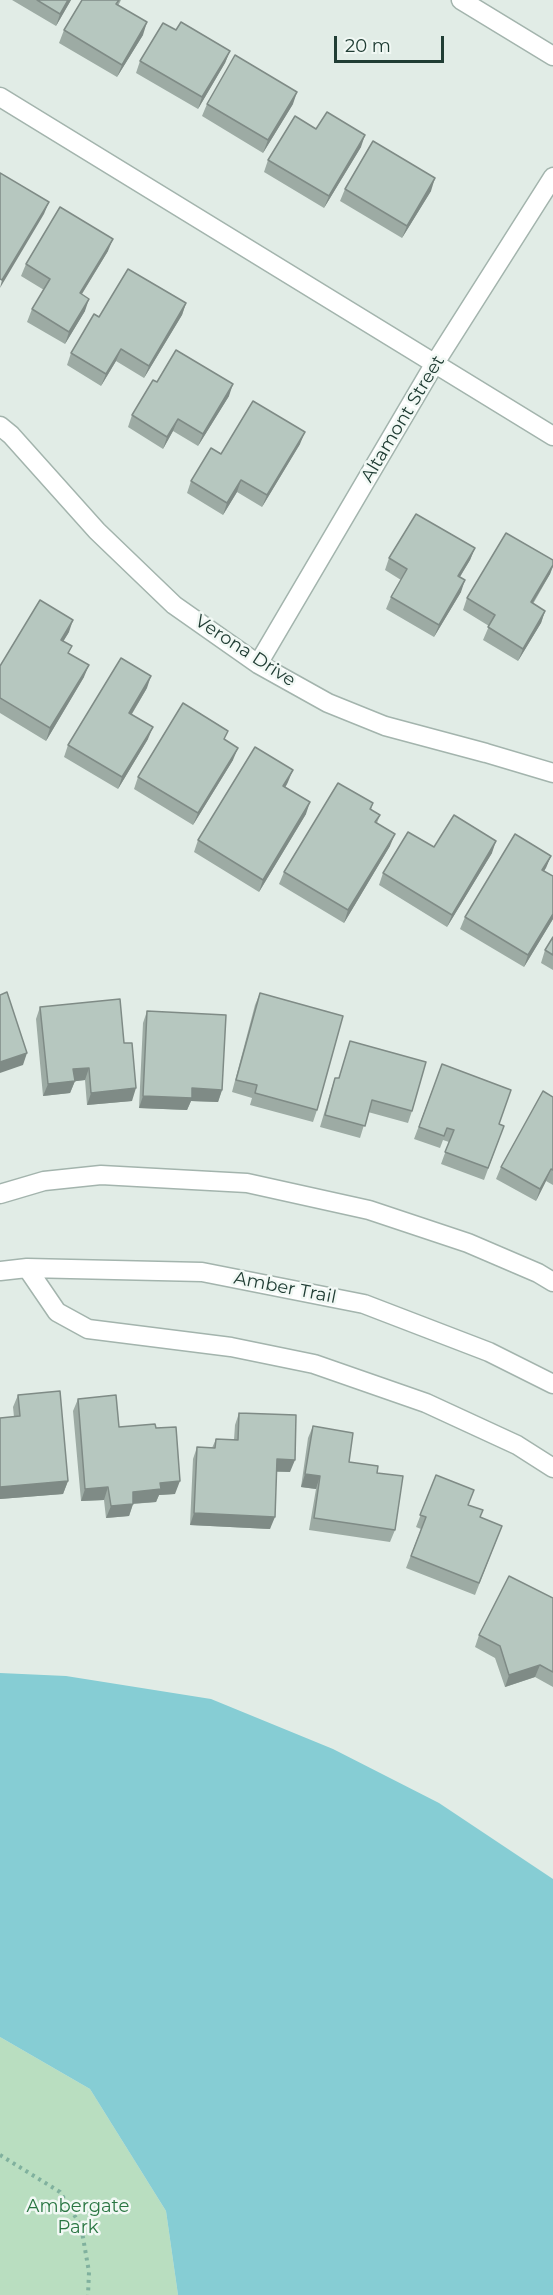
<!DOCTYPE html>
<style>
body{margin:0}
#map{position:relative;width:553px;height:2295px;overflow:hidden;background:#e1ece6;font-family:Montserrat,sans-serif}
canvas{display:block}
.scale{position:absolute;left:334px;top:36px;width:110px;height:27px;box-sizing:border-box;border:3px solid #203d34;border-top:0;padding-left:8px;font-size:18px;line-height:21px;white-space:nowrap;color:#203d34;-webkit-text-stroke:4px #f1f8f4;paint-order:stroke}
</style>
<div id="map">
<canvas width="553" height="2295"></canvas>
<div class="scale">20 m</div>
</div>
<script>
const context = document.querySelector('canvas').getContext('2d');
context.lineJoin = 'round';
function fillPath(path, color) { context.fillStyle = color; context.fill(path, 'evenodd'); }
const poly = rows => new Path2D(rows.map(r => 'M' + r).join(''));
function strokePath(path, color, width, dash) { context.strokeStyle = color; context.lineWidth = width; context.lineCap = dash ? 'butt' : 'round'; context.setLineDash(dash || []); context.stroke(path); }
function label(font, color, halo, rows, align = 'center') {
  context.font = font + ' Montserrat,sans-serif'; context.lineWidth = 5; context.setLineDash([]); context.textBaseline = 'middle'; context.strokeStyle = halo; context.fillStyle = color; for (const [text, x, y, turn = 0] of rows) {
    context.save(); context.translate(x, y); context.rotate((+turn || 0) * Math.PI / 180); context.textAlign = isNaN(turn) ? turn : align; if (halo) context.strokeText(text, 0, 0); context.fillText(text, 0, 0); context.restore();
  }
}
fillPath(poly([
 [0,2037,90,2089,166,2211,178,2295,0,2295]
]), '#b9dec0');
fillPath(poly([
 [0,1673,66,1676,211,1699,333,1749,439,1803,553,1879,553,2295,178,2295,166,2211,90,2089,0,2037]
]), '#86cdd4');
const minor = poly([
 [461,0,553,56],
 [0,97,553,436],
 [0,426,11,435,97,531,174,605,258,664,328,703,385,726,486,753,553,773],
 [258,664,435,363,553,177],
 [0,1194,44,1181,101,1175,247,1183,369,1210,468,1243,538,1273,553,1282],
 [27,1268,57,1312,88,1329,231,1347,314,1364,426,1403,517,1445,553,1468],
 [0,1271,27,1268,202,1272,364,1304,489,1352,553,1384]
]);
strokePath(minor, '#a3b4ad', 21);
strokePath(poly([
 [0,2155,60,2192,81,2226,89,2272,88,2295]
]), '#80b19e', 4, [3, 4.5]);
strokePath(minor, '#fff', 18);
fillPath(poly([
 [12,0,71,0,56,26],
 [82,0,121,0,118,6,143,35,117,77,59,43,64,30],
 [176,30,230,51,225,63,198,109,136,73,140,61],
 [207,104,293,104,263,153,202,116],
 [316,129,361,147,324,208,264,172,268,160],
 [345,189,431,191,402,238,340,201],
 [108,251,82,294,85,311,65,344,27,322,32,309,44,290,21,276,26,264],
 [186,303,182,315,144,378,116,361,101,386,67,365,71,353,99,317],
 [157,382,229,396,198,446,173,431,163,449,128,427,132,415],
 [300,444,262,507,237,492,223,515,187,493,191,481,221,454],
 [475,548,470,560,460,577,461,592,434,637,386,609,391,597,401,580,385,570,389,558],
 [553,560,553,567,550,574,533,604,545,611,541,623,518,661,483,640,489,626,463,610,467,598],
 [69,632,63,641,69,653,84,677,46,741,0,713,0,666],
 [147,688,132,714,148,739,118,789,64,757,68,745],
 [225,740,233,760,193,825,134,789,138,777],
 [288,782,285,788,306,814,259,892,194,852,198,840],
 [373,803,371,810,380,815,377,823,390,846,344,923,279,884,284,872],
 [434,847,492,853,447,927,379,885,383,873],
 [551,856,544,871,553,876,553,919,524,967,460,929,465,917],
 [553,937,553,970,541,963,545,950],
 [260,993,317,1110,313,1122,250,1105,252,1098,232,1092,255,1005],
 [40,1007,124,1043,132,1101,87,1105,85,1080,75,1081,70,1093,43,1096,36,1019],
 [147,1011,222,1090,218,1102,191,1101,187,1110,139,1108,143,1023],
 [350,1041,412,1111,408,1123,368,1112,360,1138,320,1127,331,1090,335,1078,339,1078],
 [442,1064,499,1124,504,1126,484,1180,441,1164,449,1142,443,1140,440,1148,414,1139],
 [553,1097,553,1185,546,1181,536,1201,496,1179,501,1167],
 [18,1395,68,1481,63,1494,0,1499,0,1418,14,1417,13,1407],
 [78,1399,119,1427,156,1428,175,1494,159,1495,156,1502,133,1504,129,1516,106,1518,104,1500,81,1501,73,1411],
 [239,1413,290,1472,277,1472,270,1529,190,1525,193,1459,197,1447,212,1448,216,1439,234,1440,235,1425],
 [313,1426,349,1462,377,1473,395,1530,390,1542,309,1530,316,1489,301,1487,308,1438],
 [436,1475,469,1505,480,1518,502,1526,475,1595,406,1568,421,1529,416,1527],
 [553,1598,553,1687,535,1677,505,1687,495,1658,475,1647,479,1635]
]), '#9daba4');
fillPath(poly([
 [68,0,71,0,56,26,60,14],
 [147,22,143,35,117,77,122,65],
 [230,51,225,63,198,109,202,97],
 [297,92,293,104,263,153,268,140],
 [365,135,361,147,324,208,329,196],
 [435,178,431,191,402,238,407,226],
 [49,202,44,214,0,288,2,280],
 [113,239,108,251,75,305,80,293],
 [89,299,85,311,65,344,69,332],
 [186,303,182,315,144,378,149,366],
 [121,349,116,361,101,386,106,374],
 [233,384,229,396,198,446,203,434],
 [178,419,173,431,163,449,167,437],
 [305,432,300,444,262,507,267,495],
 [241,480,237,492,223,515,227,503],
 [475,548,470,560,453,588,458,576],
 [553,565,550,574,526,614,531,602],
 [465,580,461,592,434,637,439,625],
 [545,611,541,623,518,661,523,649],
 [73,620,69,632,57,652,61,640],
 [89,665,84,677,46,741,50,728],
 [151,676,147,688,125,725,129,713],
 [153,727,148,739,118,789,122,777],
 [238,748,233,760,193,825,198,813],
 [293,770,288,782,279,798,283,786],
 [310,802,306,814,259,892,263,880],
 [395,834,390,846,344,923,348,910],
 [496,841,492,853,447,927,452,915],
 [551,856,546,868,537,882,542,870],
 [553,914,553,919,524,967,528,955],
 [27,1053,23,1065,0,1073,0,1062],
 [89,1068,85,1080,69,1082,73,1069],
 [75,1081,70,1093,43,1096,48,1084],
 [136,1088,132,1101,87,1105,91,1093],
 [192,1088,222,1090,218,1102,191,1101,187,1110,139,1108,143,1096],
 [551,1169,546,1181,536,1201,540,1189],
 [277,1459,295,1460,290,1472,273,1471],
 [305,1474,320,1476,316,1489,301,1487],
 [68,1481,63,1494,0,1499,0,1487],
 [180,1481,175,1494,159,1495,156,1502,128,1504,133,1492,160,1483],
 [108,1487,104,1500,81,1501,85,1489],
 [133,1504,129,1516,106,1518,111,1506],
 [194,1513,275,1517,270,1529,190,1525],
 [540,1665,535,1677,505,1687,509,1675]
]), '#7f8b86');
const building = poly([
 [37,0,68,0,60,14,37,0],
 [82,0,119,0,116,4,147,22,122,65,64,30,82,0],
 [181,22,230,51,202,97,140,61,163,23,176,30,181,22],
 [235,55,297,92,268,140,207,104,235,55],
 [327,112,365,135,329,196,268,160,295,116,316,129,327,112],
 [373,141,435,178,407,226,345,189,373,141],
 [0,173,49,202,2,280,0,279,0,173],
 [60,207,113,239,80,293,89,299,69,332,32,309,50,279,26,264,60,207],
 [128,269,186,303,149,366,121,349,106,374,71,353,94,314,99,317,128,269],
 [176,350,233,384,203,434,178,419,167,437,132,415,153,380,157,382,176,350],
 [253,401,305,432,267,495,241,480,227,503,191,481,211,448,221,454,253,401],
 [416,514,475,548,458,576,465,580,439,625,391,597,407,569,389,558,416,514],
 [506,533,553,560,553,565,531,602,545,611,523,649,488,627,495,615,467,598,506,533],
 [40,600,73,620,61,640,72,646,68,653,89,665,50,728,0,698,0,666,40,600],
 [121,658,151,676,129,713,153,727,122,777,68,745,121,658],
 [183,703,228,731,224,739,238,748,198,813,138,777,183,703],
 [255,747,293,770,283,786,310,802,263,880,198,840,255,747],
 [338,783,373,803,370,809,380,815,375,822,395,834,348,910,284,872,338,783],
 [454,815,496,841,452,915,383,873,408,832,434,847,454,815],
 [515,834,551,856,542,870,553,876,553,914,528,955,465,917,515,834],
 [553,937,553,955,545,950,553,937],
 [7,992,27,1053,0,1062,0,995,7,992],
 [260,993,343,1016,317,1110,255,1093,257,1085,236,1080,260,993],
 [120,999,124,1043,132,1043,136,1088,91,1093,89,1068,73,1069,75,1081,48,1084,40,1007,120,999],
 [147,1011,226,1015,222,1090,192,1088,192,1098,143,1096,147,1011],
 [350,1041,426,1062,412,1111,372,1100,365,1126,325,1115,335,1078,339,1078,350,1041],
 [442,1064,511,1090,499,1124,504,1126,488,1168,445,1152,454,1130,447,1128,444,1136,419,1127,442,1064],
 [543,1091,553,1097,553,1170,551,1169,540,1189,501,1167,543,1091],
 [60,1391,68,1481,0,1487,0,1418,20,1416,18,1395,60,1391],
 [116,1395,119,1427,155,1424,156,1428,176,1427,180,1481,160,1483,161,1489,133,1492,133,1504,111,1506,108,1487,85,1489,78,1399,116,1395],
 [239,1413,296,1415,295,1460,277,1459,275,1517,194,1513,197,1447,215,1448,216,1439,238,1440,239,1413],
 [313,1426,353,1433,349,1462,378,1466,377,1473,403,1476,395,1530,314,1518,320,1476,305,1474,313,1426],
 [436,1475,474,1490,468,1505,483,1510,480,1517,502,1526,479,1583,411,1556,426,1517,420,1515,436,1475],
 [509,1576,553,1598,553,1672,540,1665,509,1675,500,1646,479,1635,509,1576]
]);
fillPath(building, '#b6c7bf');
strokePath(building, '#7f8b86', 1.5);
label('18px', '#203d34', '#f1f8f4', [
 ["Altamont Street",403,419,-59],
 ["Verona Drive",245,651,33],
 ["Amber Trail",285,1288,11]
]);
label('18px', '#297642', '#f1f8f4', [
 ["Ambergate",78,2207],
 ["Park",78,2228]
]);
</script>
